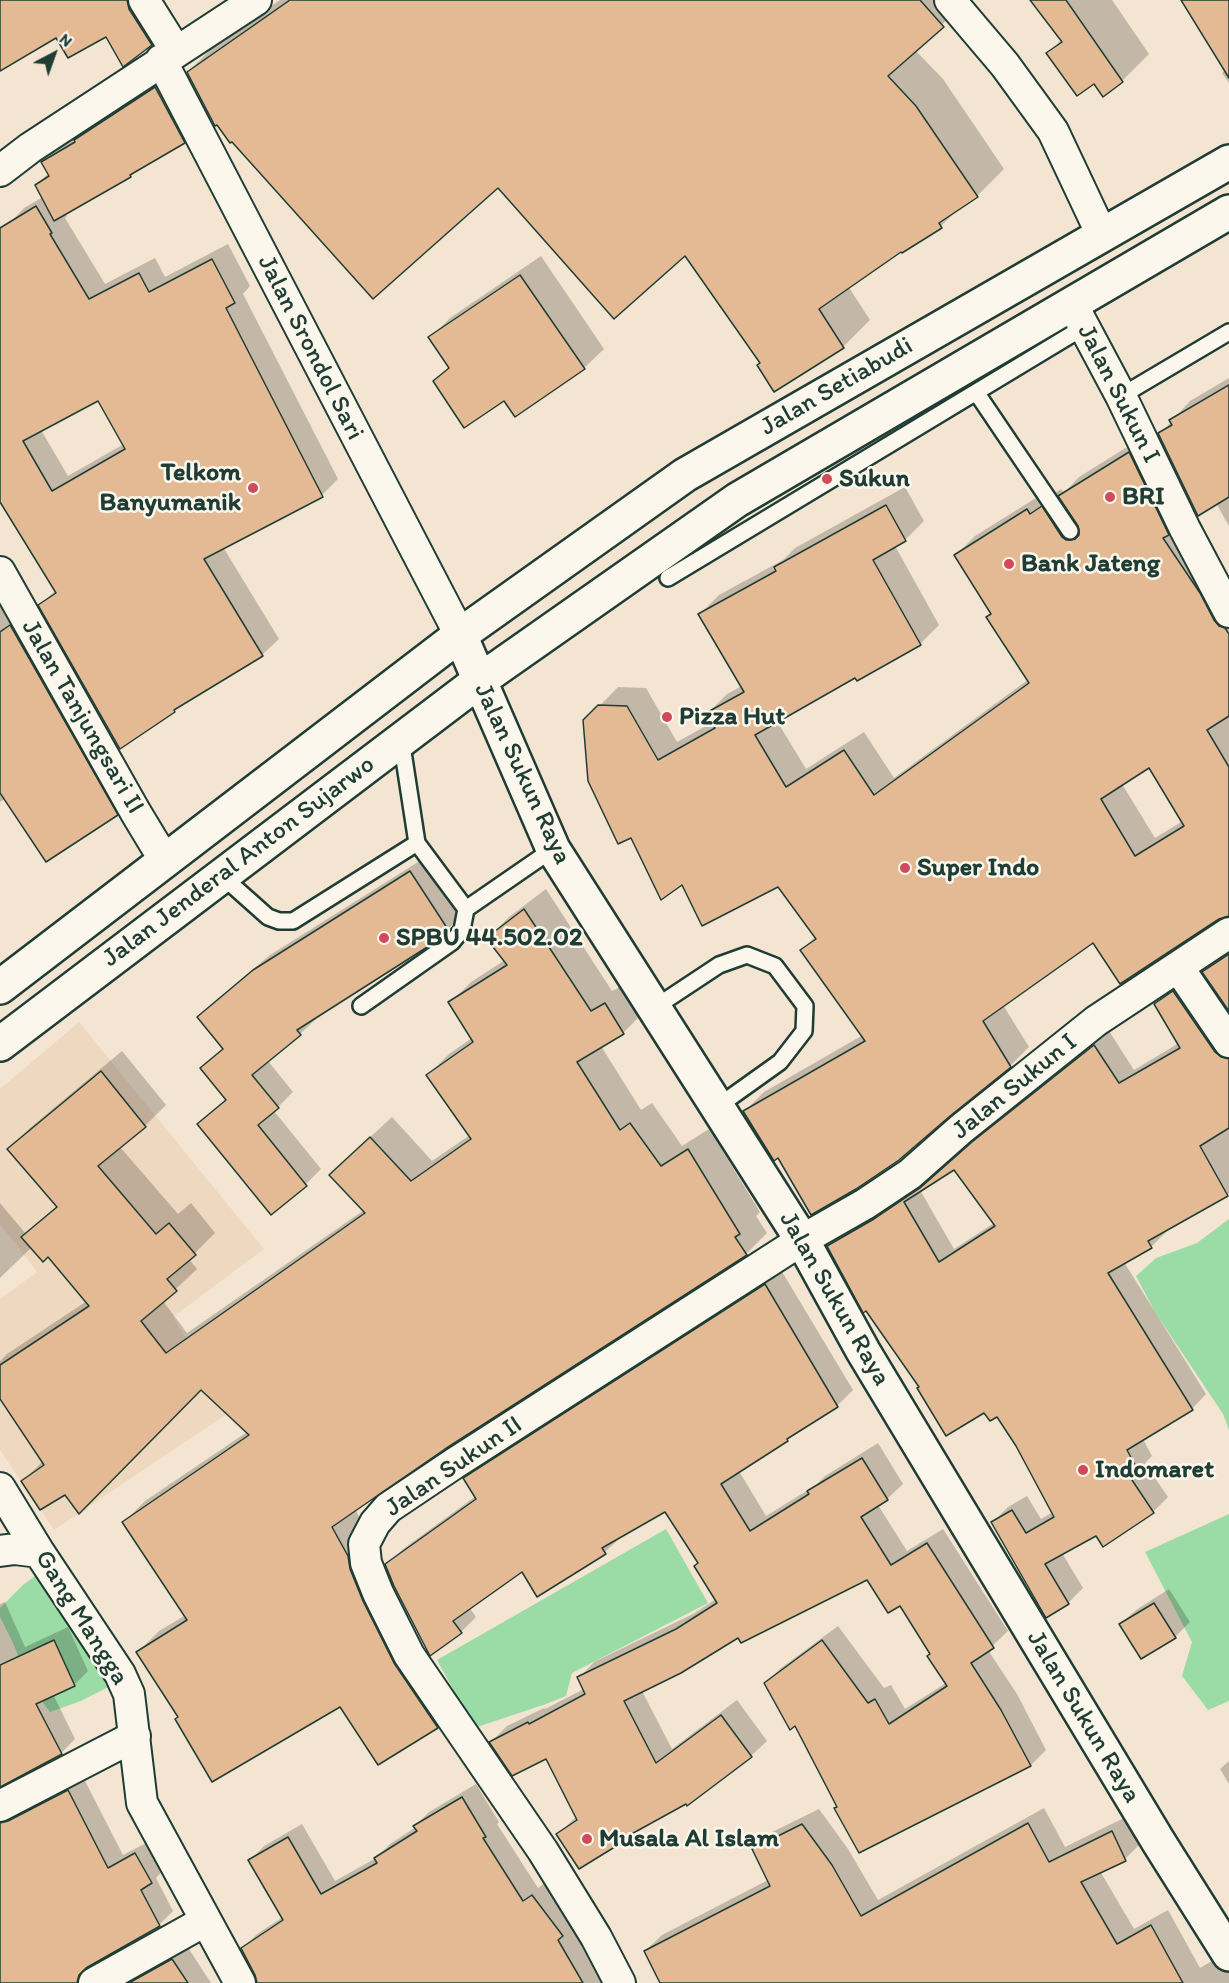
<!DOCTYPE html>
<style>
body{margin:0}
#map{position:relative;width:1229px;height:1983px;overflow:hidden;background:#f4e5d2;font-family:Itim,sans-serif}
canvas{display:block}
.north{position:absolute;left:24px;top:24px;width:60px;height:60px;-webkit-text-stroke:4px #fbf7ec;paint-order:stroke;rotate:41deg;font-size:16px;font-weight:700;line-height:24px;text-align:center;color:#1f3d34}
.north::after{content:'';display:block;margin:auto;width:21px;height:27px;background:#1f3d34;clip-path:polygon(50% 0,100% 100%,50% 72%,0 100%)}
</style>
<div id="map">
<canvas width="1229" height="1983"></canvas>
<div class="north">N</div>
</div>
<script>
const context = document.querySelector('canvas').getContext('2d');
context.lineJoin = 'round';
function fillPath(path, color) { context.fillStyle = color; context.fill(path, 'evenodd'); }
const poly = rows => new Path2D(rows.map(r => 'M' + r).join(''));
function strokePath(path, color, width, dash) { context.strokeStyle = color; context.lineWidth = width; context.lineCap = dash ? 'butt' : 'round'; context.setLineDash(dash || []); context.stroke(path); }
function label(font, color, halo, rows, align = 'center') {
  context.font = font + ' Itim,sans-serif'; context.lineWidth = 5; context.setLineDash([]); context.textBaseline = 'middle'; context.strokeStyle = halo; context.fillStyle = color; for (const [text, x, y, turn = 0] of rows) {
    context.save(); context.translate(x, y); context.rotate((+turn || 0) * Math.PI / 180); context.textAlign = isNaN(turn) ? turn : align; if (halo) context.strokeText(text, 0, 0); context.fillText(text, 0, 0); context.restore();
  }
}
fillPath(poly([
 [79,1022,264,1249,173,1317,230,1412,54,1530,0,1450,0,1299,37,1272,0,1224,0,1089]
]), '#efd8c0');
fillPath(poly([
 [1229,1219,1229,1430,1223,1414,1155,1312,1136,1276,1156,1258,1197,1243],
 [1229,1514,1229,1701,1208,1710,1182,1676,1192,1642,1145,1552],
 [666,1529,708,1603,572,1673,566,1696,546,1704,474,1728,437,1660],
 [39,1573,114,1684,81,1701,50,1712,35,1692,24,1672,14,1645,0,1617,0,1608,23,1585]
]), '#9bdca6');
fillPath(poly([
 [0,0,150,0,167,28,145,50,123,64,107,35,57,36,0,70],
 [280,0,968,0,915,50,943,79,1004,169,977,196,960,207,941,226,848,286,870,320,843,347,762,363,685,253,188,72,215,45],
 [1032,0,1112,0,1149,54,1122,81,1103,94,1094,82,1048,53,1062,39],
 [1183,0,1229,0,1229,83,1222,73,1225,70],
 [170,73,198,128,184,142,137,170,131,176,65,213,67,216,65,218,105,284,155,258,165,277,228,244,250,286,243,294,338,479,322,495,223,547,279,639,262,655,181,704,174,711,40,605,56,590,0,498,0,233,24,208,43,197,36,185,49,173,43,162,57,148,84,131,90,126],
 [98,399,124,444,68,476,41,430],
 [541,256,604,349,584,368,505,399,435,381,450,366,430,338,450,318],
 [1229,378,1229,526,1216,503,1160,434,1190,401],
 [1148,434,1229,595,1229,714,1227,715,1229,717,1229,914,1093,941,1003,1005,1029,1047,1010,1066,779,1156,745,1111,764,1092,863,1035,802,950,816,936,779,885,683,883,585,721,618,687,646,688,677,742,713,722,708,713,727,694,742,686,700,614,719,595,783,560,795,548,905,487,924,521,905,540,895,546,939,625,920,644,856,676,777,721,806,769,864,732,894,778,1029,679,988,617,992,613,956,555,975,536,1047,491,1050,496,1061,489,1064,493,1079,477],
 [1150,766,1183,821,1155,838,1122,784],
 [0,584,135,796,117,814,5,799,0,802],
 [426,857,463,914,448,929,314,1017,316,1019,300,1034,268,1061,293,1092,274,1111,321,1169,306,1184,272,1212,199,1124,227,1098,202,1068,223,1048,199,1017,214,1002,270,955],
 [546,889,612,991,627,983,644,1012,623,1033,601,1046,641,1110,652,1103,682,1146,709,1129,760,1212,756,1216,767,1233,746,1254,445,1447,355,1509,368,1534,414,1642,458,1706,437,1726,340,1705,179,1717,138,1652,159,1631,186,1615,124,1522,145,1501,247,1432,202,1388,65,1493,23,1481,43,1461,0,1396,0,1361,7,1354,87,1301,48,1255,32,1247,0,1278,0,1203,26,1234,58,1205,9,1149,30,1128,122,1051,166,1105,145,1126,120,1147,178,1214,191,1203,215,1233,189,1259,197,1269,163,1301,187,1333,364,1210,352,1154,392,1117,432,1161,470,1135,428,1075,449,1054,472,1038,450,1003,471,982,505,960,488,938,509,917],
 [1229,950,1229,1009,1204,972,1218,957],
 [1188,977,1229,1037,1229,1194,1165,1230,1166,1232,1151,1247,1124,1262,1206,1394,1192,1409,1143,1439,1152,1456,1145,1463,1168,1497,1153,1512,1103,1545,1096,1534,1062,1553,1083,1588,1068,1603,993,1522,1008,1507,1027,1496,1041,1519,1053,1512,1017,1445,997,1415,921,1386,828,1246,843,1231,890,1205,936,1174,989,1128,1109,1031,1134,1070,1179,1043,1156,1004,1170,989],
 [955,1168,994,1223,954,1249,920,1190],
 [781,1270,853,1390,837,1406,794,1433,787,1440,739,1471,766,1516,816,1485,825,1476,878,1443,903,1484,887,1499,878,1505,907,1551,943,1529,1008,1631,988,1650,1017,1694,1046,1750,1031,1765,859,1851,836,1808,838,1806,796,1724,766,1683,781,1668,838,1626,884,1688,891,1685,905,1709,946,1683,931,1654,901,1604,868,1578,739,1636,642,1691,672,1749,737,1700,767,1741,751,1756,688,1804,687,1802,625,1836,617,1843,558,1834,577,1816,547,1757,491,1742,507,1726,544,1708,545,1709,584,1689,579,1678,594,1662,693,1614,716,1599,699,1563,666,1510,621,1537,605,1552,538,1595,522,1570,469,1607,476,1617,461,1632,387,1565,403,1549,476,1496,465,1478,481,1463],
 [1169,1589,1190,1622,1175,1637,1121,1624,1136,1610],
 [5,1602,25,1647,68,1627,88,1671,74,1685,53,1694,75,1739,61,1753,0,1785,0,1604],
 [1229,1761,1229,1784,1220,1769],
 [83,1777,123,1855,150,1841,165,1868,156,1878,173,1911,159,1925,92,1963,90,1967,93,1978,98,1983,0,1983,0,1801],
 [476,1784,499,1822,497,1824,538,1888,546,1882,605,1983,258,1983,257,1975,243,1948,257,1934,283,1917,250,1860,264,1846,302,1824,335,1881,376,1858,390,1844,416,1827,415,1826,429,1812],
 [1044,1808,1065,1847,1128,1816,1141,1843,1125,1859,1100,1871,1134,1929,1168,1910,1200,1968,1222,1955,1229,1967,1229,1983,662,1983,645,1951,662,1935,768,1880,753,1850,770,1833,819,1809,848,1849,878,1900],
 [187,1946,211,1983,121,1983]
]), '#0003');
const building = poly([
 [0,0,127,0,129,9,152,45,123,67,106,37,68,58,56,38,0,71,0,0],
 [290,0,920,0,944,27,888,76,916,106,978,197,939,223,942,228,902,253,901,252,819,309,844,348,774,392,757,365,760,363,685,256,614,319,498,188,373,299,232,142,230,143,217,125,215,126,187,72,290,0],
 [1030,0,1066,0,1123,82,1103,97,1094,84,1077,96,1046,53,1062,42,1030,0],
 [1181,0,1229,0,1229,78,1181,0],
 [155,87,185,143,130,175,131,177,54,221,35,185,49,176,41,162,75,142,74,140,155,87],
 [36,206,52,233,50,234,89,299,139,273,149,292,212,259,235,303,226,308,323,497,204,559,263,656,174,710,175,712,120,749,38,605,56,593,0,502,0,228,36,206],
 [98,401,125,449,52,491,23,441,98,401],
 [520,275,585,369,515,417,504,401,464,428,433,381,449,368,428,337,520,275],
 [1229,385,1229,497,1198,516,1158,433,1172,425,1169,420,1229,385],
 [1129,452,1169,535,1163,538,1200,593,1214,620,1219,626,1225,628,1229,634,1229,716,1207,730,1229,767,1229,916,1219,919,1120,984,1093,943,983,1021,1011,1067,950,1116,899,1160,856,1189,811,1215,778,1158,774,1161,743,1111,865,1041,800,950,816,939,778,887,702,926,682,885,661,900,631,838,618,844,588,781,583,720,598,705,627,706,658,760,715,728,706,713,744,692,698,614,776,571,774,567,886,505,906,541,873,560,921,645,857,681,855,678,755,735,786,787,844,750,874,795,1029,683,986,617,991,614,954,555,1027,509,1030,514,1042,506,1062,537,1066,540,1075,539,1079,535,1078,526,1058,496,1129,452],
 [1149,768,1184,826,1135,856,1101,799,1149,768],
 [10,625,118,815,46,862,0,793,0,632,10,625],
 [410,871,449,931,432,944,297,1030,301,1035,252,1075,279,1108,258,1125,307,1186,271,1215,197,1124,226,1100,200,1068,223,1049,197,1017,253,970,410,871],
 [524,909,591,1011,605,1003,624,1034,577,1062,620,1130,630,1123,661,1166,688,1149,740,1234,735,1237,747,1255,445,1449,332,1527,348,1556,350,1569,363,1601,394,1663,438,1728,378,1765,340,1707,212,1782,175,1719,178,1717,136,1652,187,1620,122,1522,249,1435,201,1390,79,1514,65,1495,40,1510,21,1481,44,1465,0,1399,0,1365,89,1306,48,1257,43,1262,21,1237,57,1207,7,1149,101,1071,146,1127,98,1166,156,1234,169,1223,196,1255,167,1279,177,1291,141,1321,166,1353,365,1213,329,1175,370,1137,411,1181,471,1139,426,1075,473,1042,448,1002,507,965,486,938,524,909],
 [1229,954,1229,1011,1202,972,1229,954],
 [1173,991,1215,1052,1221,1057,1229,1059,1229,1128,1200,1146,1228,1196,1148,1241,1152,1248,1108,1273,1193,1410,1127,1450,1139,1472,1130,1477,1154,1513,1103,1547,1096,1536,1045,1564,1069,1604,1046,1618,991,1522,1012,1510,1026,1533,1054,1517,1016,1446,997,1417,990,1421,984,1413,946,1436,917,1388,919,1387,866,1311,863,1313,827,1246,874,1219,920,1188,972,1142,1094,1045,1119,1083,1180,1048,1154,1004,1173,991],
 [954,1170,995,1226,939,1262,904,1202,954,1170],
 [765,1284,838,1407,787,1439,788,1441,721,1484,750,1531,809,1494,807,1491,862,1458,888,1500,861,1517,891,1565,927,1543,994,1648,971,1663,1001,1710,1031,1766,859,1853,834,1808,837,1807,795,1726,790,1730,764,1683,822,1640,868,1703,875,1699,889,1724,947,1686,927,1656,930,1654,900,1606,888,1613,867,1580,741,1643,738,1638,681,1673,624,1701,656,1763,721,1715,752,1757,687,1806,686,1804,617,1842,618,1845,579,1869,556,1834,577,1820,546,1759,512,1776,489,1742,528,1722,529,1724,585,1694,577,1677,676,1629,717,1603,694,1566,698,1563,665,1512,602,1548,606,1554,537,1597,522,1572,453,1621,462,1633,430,1656,394,1586,385,1564,476,1499,463,1478,765,1284],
 [1154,1603,1176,1638,1141,1659,1119,1624,1154,1603],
 [54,1640,75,1686,36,1704,62,1754,0,1787,0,1665,54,1640],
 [68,1790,108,1868,135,1853,152,1883,141,1890,160,1926,86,1968,79,1975,77,1983,0,1983,0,1823,8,1821,68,1790],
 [462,1797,486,1837,483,1838,523,1901,532,1895,563,1936,558,1940,583,1983,257,1983,255,1975,241,1948,283,1920,248,1860,288,1837,321,1894,377,1863,374,1858,417,1831,413,1826,462,1797],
 [1028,1823,1049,1862,1112,1831,1126,1861,1081,1882,1117,1944,1151,1925,1183,1983,660,1983,644,1951,770,1886,752,1849,802,1824,832,1865,861,1916,1028,1823],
 [172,1959,188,1983,129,1983,172,1959]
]);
fillPath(building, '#e4ba95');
strokePath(building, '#1f3d34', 1.5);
const service = poly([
 [976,392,1070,531],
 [1121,396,1229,332],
 [668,578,1084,327],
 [401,739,417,843,466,909,553,849],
 [222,876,268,917,279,921,293,921,417,843],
 [361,1006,452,942,462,930,466,909],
 [654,1008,719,965,747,955,775,966,805,1006,804,1031,780,1062,717,1107]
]);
const minor = poly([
 [144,0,176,51],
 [950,0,1005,65,1053,131,1102,235],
 [161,60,460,635],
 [0,171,30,148,256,0],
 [1072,304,1121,396,1185,529,1229,612],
 [0,572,136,813,165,861],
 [1178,967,1229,1042],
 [0,1488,39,1552,120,1674,129,1694,142,1803,240,1983],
 [0,1551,15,1549,39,1552],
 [0,1806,135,1736],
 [94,1983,205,1921],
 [620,1983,596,1937,543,1851,409,1655,378,1593,366,1563,364,1544,375,1523,388,1508,455,1463,802,1240,865,1204,910,1174,961,1129,1096,1021,1229,933]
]);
const tertiary = poly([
 [460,635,553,849,802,1240,863,1351,1158,1841,1229,1954]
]);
const trunk = poly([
 [0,987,460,635,685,475,1229,162],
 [0,1044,479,681,737,500,1229,212]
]);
strokePath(service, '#1f3d34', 20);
strokePath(minor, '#1f3d34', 34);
strokePath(tertiary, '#1f3d34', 38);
strokePath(trunk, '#1f3d34', 38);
strokePath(service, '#fbf7ec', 15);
strokePath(minor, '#fbf7ec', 30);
strokePath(tertiary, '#fbf7ec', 33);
strokePath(trunk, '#fbf7ec', 33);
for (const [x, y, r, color] of [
 [827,479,6,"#d1495b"],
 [253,488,6,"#d1495b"],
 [1110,497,6,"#d1495b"],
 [1009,564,6,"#d1495b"],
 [667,717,6,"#d1495b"],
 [905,868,6,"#d1495b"],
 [384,938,6,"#d1495b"],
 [1083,1470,6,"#d1495b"],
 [587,1839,6,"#d1495b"]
]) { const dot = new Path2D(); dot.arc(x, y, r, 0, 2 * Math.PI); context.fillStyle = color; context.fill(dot); strokePath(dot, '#fbf7ec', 2); }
label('26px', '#1f3d34', '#fbf7ec', [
 ["Jalan Srondol Sari",310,348,63],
 ["Jalan Setiabudi",837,387,-30],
 ["Jalan Sukun I",1118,394,63],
 ["Jalan Tanjungsari II",82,717,60],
 ["Jalan Sukun Raya",522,774,65],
 ["Jalan Jenderal Anton Sujarwo",239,862,-37],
 ["Jalan Sukun I",1015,1087,-39],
 ["Jalan Sukun Raya",834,1299,60],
 ["Jalan Sukun II",454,1467,-34],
 ["Gang Mangga",81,1618,58],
 ["Jalan Sukun Raya",1083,1717,59]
]);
label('bold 26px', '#1f3d34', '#fbf7ec', [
 ["Telkom",241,473,"right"],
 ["Banyumanik",241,503,"right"],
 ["Sukun",839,479],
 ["BRI",1122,497],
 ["Bank Jateng",1021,564],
 ["Pizza Hut",679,717],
 ["Super Indo",917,868],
 ["SPBU 44.502.02",396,938],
 ["Indomaret",1095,1470],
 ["Musala Al Islam",599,1839]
], 'left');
</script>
